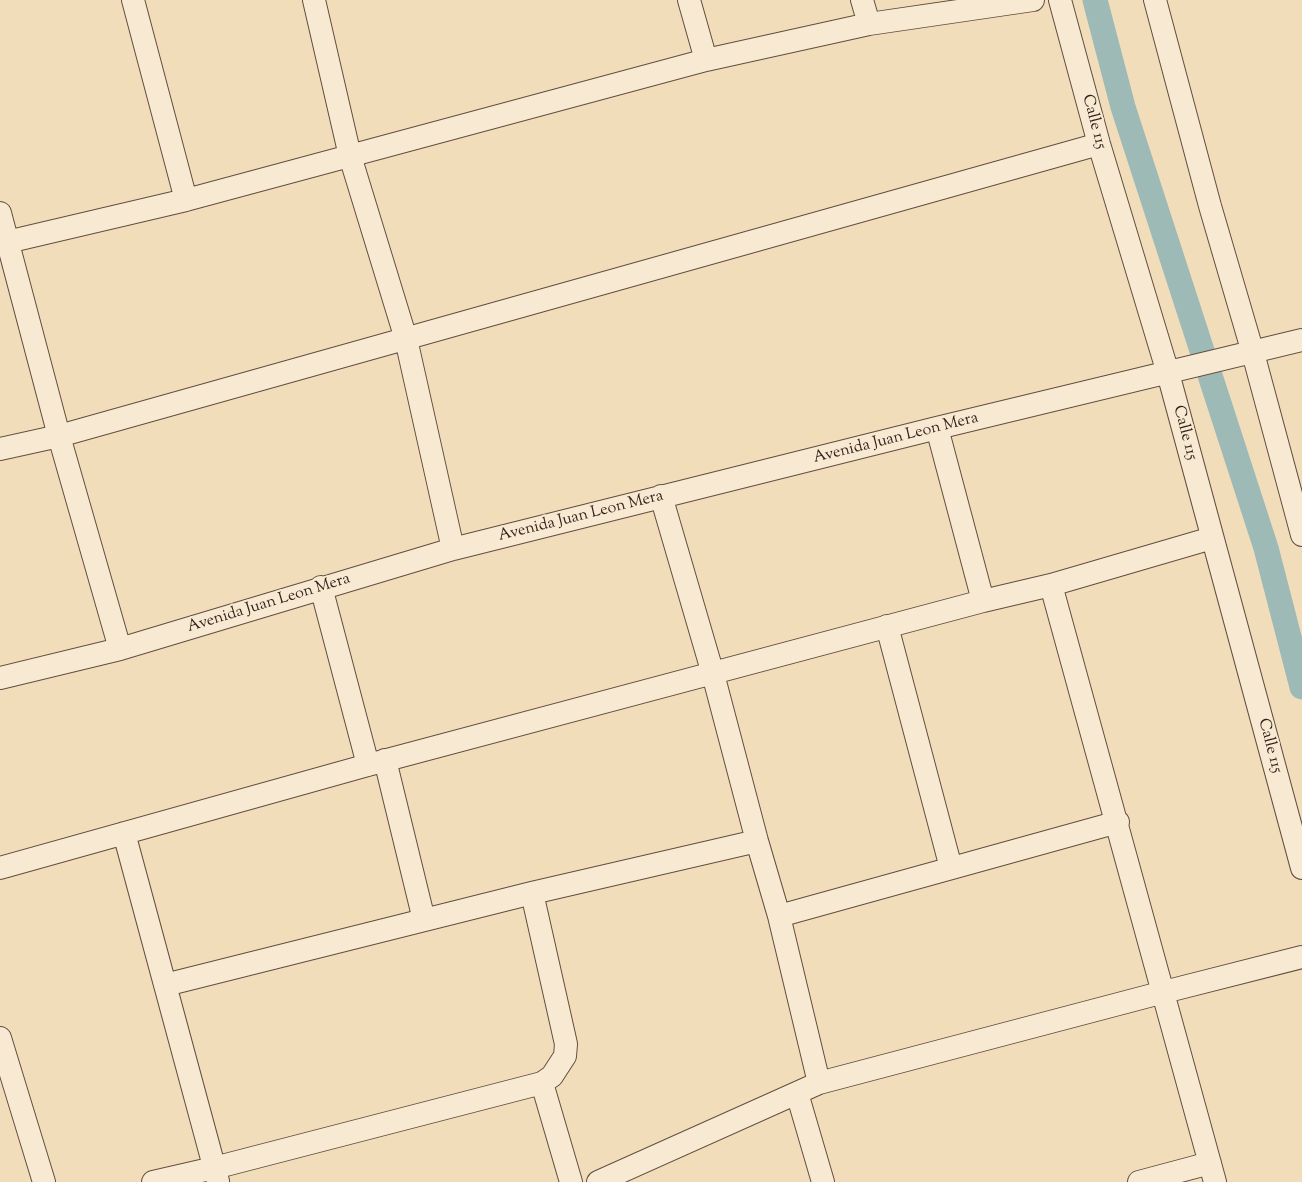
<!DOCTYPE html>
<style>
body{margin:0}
canvas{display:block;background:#f2ddba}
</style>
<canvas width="1302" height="1182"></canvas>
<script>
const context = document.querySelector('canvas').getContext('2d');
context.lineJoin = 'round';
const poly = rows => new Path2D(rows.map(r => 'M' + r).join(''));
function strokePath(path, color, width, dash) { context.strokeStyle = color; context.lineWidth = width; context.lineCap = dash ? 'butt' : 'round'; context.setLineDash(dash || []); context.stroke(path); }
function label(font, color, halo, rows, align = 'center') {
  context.font = font + ' "Sorts Mill Goudy",serif'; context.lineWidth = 4; context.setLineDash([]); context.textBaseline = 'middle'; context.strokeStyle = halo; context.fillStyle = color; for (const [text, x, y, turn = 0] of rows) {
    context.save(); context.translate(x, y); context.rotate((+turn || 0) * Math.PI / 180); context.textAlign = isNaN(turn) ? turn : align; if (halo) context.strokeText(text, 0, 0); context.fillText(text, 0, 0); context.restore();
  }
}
strokePath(poly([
 [1095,0,1123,107,1266,548,1302,687]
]), '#9dbab7', 25);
const street = poly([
 [133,0,186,200],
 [314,0,350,156,406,339,453,549],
 [689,0,706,60],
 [862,0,869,24],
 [1060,0,1099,144,1168,373,1302,868],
 [1155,0,1210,206,1253,353,1302,535],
 [0,213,59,436,120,649],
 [7,242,186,200,706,60,869,24,1033,0],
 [937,428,983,601],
 [0,449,59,436,1099,144],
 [661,496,713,674,757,841,779,916,819,1083],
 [1051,585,1215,1182],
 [321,587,368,765],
 [887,626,951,868],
 [0,678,120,649,453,549,937,428,1302,340],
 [385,760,424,920],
 [124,833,218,1181],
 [0,868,368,765,983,601,1051,585,1212,538],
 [779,916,1118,822],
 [165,985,532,893,757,841],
 [0,1038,44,1182],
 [542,1083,571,1182],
 [797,1093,823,1182],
 [153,1182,214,1168,542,1083,552,1076,565,1056,566,1044,532,893],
 [598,1182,819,1083,1164,992,1302,957],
 [1139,1182,1210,1163]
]);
strokePath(street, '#624e40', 24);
strokePath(street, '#f7e9d2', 22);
label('16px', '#321f18', '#f7e9d2', [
 ["Calle 115",1093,122,75],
 ["Calle 115",1184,433,75],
 ["Avenida Juan Leon Mera",896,439,-14],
 ["Avenida Juan Leon Mera",581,517,-14],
 ["Avenida Juan Leon Mera",269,604,-17],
 ["Calle 115",1269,746,75]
]);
</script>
